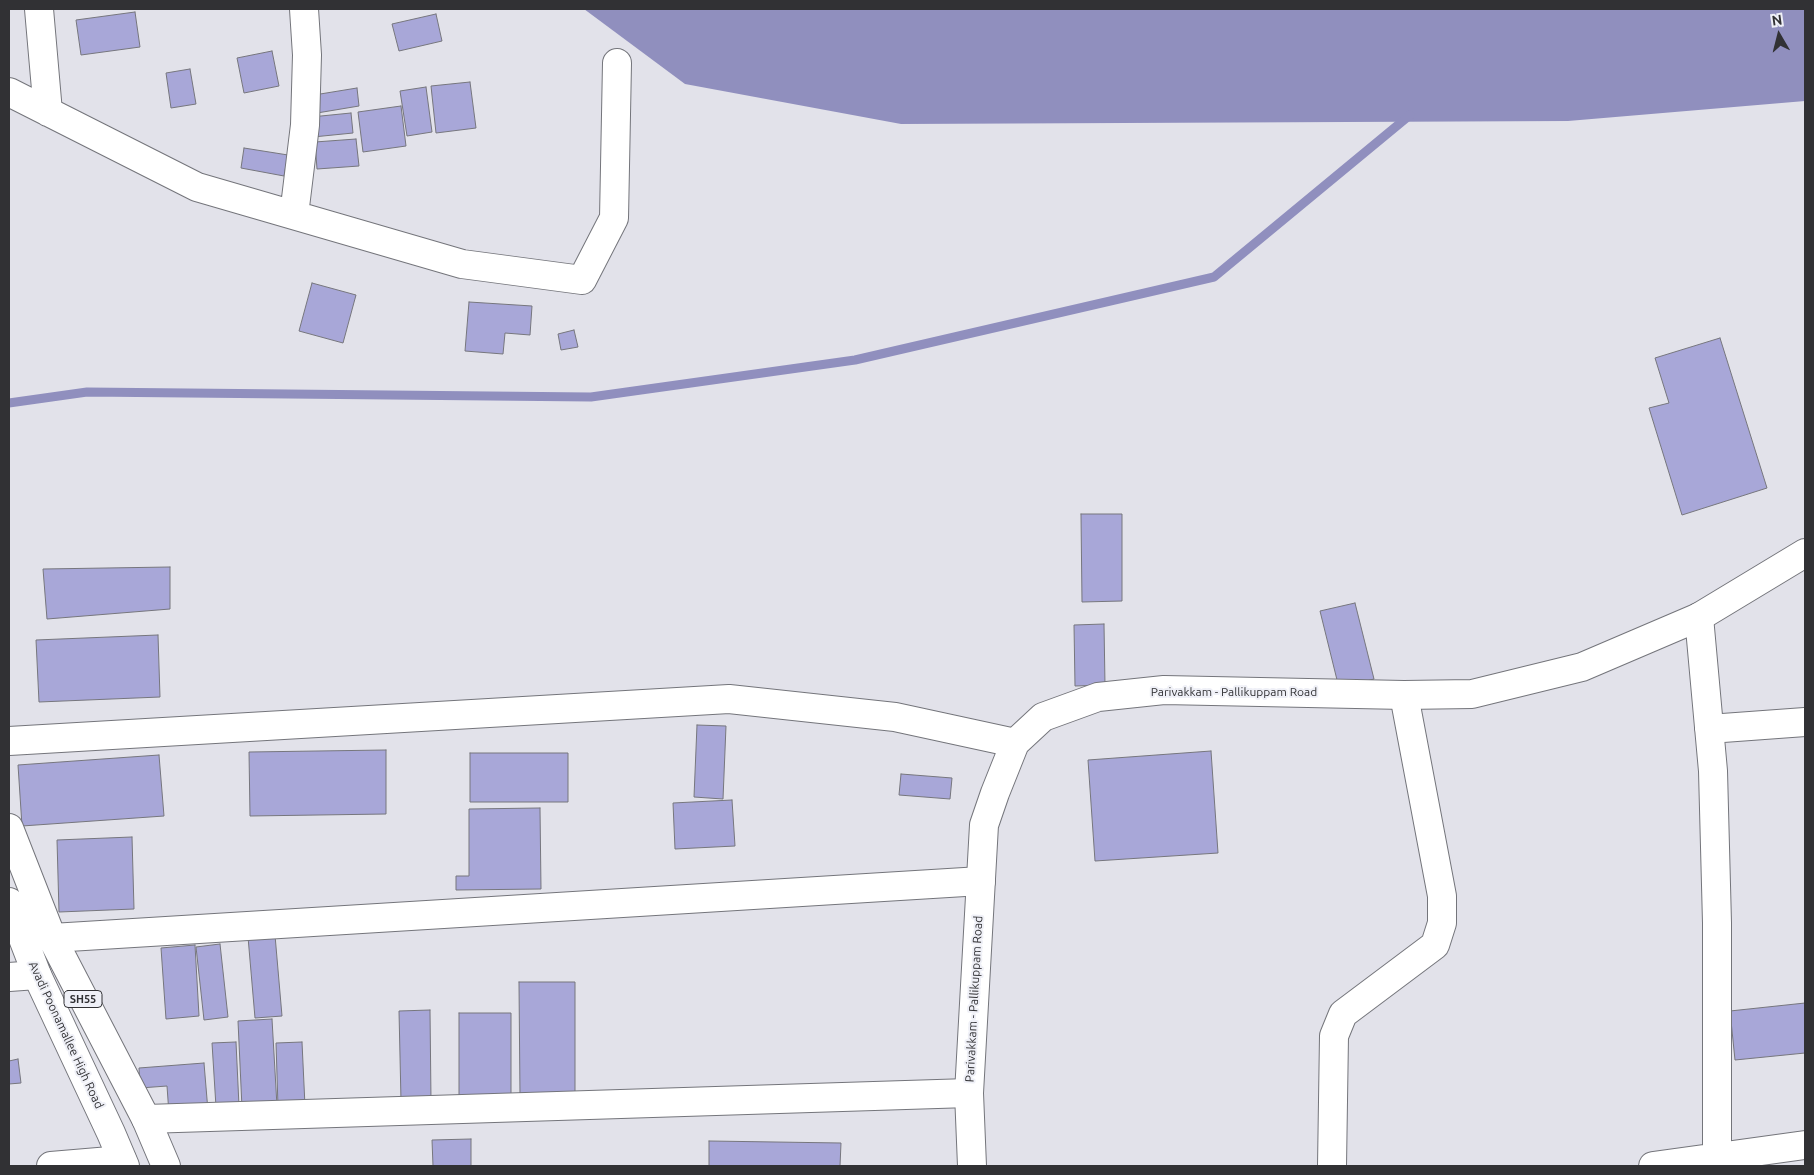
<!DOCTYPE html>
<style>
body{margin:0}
#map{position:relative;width:1814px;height:1175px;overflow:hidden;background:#e2e2ea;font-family:Ubuntu,sans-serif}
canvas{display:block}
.frame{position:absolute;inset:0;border:10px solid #313134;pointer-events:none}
.north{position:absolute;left:1754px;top:10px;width:50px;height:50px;-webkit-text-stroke:4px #eff0f7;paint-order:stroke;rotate:352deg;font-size:14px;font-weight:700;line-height:20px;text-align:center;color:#313134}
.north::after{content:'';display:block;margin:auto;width:18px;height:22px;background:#313134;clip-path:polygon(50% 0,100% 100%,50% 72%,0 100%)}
</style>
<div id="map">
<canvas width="1814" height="1175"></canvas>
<div class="frame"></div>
<div class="north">N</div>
</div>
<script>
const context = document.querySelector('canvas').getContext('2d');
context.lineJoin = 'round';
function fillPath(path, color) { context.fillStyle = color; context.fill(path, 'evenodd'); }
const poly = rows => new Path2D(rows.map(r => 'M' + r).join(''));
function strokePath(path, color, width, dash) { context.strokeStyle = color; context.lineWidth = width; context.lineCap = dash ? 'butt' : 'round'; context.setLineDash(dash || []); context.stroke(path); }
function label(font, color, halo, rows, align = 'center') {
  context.font = font + ' Ubuntu,sans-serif'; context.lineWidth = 4; context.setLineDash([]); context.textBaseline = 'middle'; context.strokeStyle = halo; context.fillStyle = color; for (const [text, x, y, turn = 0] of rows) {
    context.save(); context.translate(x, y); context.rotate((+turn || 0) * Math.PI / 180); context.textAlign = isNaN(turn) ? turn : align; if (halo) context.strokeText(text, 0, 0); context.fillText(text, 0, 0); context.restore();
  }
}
fillPath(poly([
 [584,9,1805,9,1805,101,1568,121,901,124,685,84]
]), '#908fbe');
strokePath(poly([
 [9,403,87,392,591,397,855,360,1214,277,1410,115]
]), '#908fbe', 9);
const building = poly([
 [135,12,140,47,81,55,76,20,135,12],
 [436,14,442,41,399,51,392,24,436,14],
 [272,51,279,86,244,93,237,58,272,51],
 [190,69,196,104,171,108,166,73,190,69],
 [470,82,476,128,436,133,431,86,470,82],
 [426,87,432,132,407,136,400,91,426,87],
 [357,88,359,106,311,114,308,96,357,88],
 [401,106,406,146,363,152,358,112,401,106],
 [351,113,353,133,313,137,311,117,351,113],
 [356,139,359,166,317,169,315,142,356,139],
 [244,148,288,155,284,176,241,168,244,148],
 [312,283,356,295,343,343,299,331,312,283],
 [469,302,532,306,530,335,505,333,503,354,465,351,469,302],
 [574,330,578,347,561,350,558,334,574,330],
 [1720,338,1767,488,1682,515,1649,408,1669,403,1655,358,1720,338],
 [1081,514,1122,514,1122,601,1082,602,1081,514],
 [170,567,170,609,47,619,43,569,170,567],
 [1355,603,1374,679,1339,688,1320,611,1355,603],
 [1104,624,1105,685,1075,686,1074,625,1104,624],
 [158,635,160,697,39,702,36,640,158,635],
 [697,725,726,726,723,799,694,797,697,725],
 [386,750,386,814,250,816,249,752,386,750],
 [1211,751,1218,853,1095,861,1088,760,1211,751],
 [470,753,568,753,568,802,470,802,470,753],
 [159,755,164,816,22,826,18,765,159,755],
 [901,774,952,778,950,799,899,795,901,774],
 [732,800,735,846,675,849,673,803,732,800],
 [540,808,541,889,456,890,456,876,469,876,469,809,540,808],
 [132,837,134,909,59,912,57,840,132,837],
 [275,935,282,1016,255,1018,248,937,275,935],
 [220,944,228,1017,204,1020,196,947,220,944],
 [195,945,199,1016,166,1019,161,948,195,945],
 [519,982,575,982,575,1096,520,1097,519,982],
 [1805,1003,1805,1053,1735,1060,1730,1011,1805,1003],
 [430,1010,431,1100,401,1101,399,1011,430,1010],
 [459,1013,511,1013,511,1097,459,1097,459,1013],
 [272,1019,277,1106,242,1108,238,1021,272,1019],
 [236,1042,239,1106,216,1107,212,1043,236,1042],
 [302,1042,305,1106,278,1107,276,1043,302,1042],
 [18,1059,21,1083,9,1084,9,1061,18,1059],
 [204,1063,208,1111,169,1114,167,1086,140,1088,139,1068,204,1063],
 [471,1139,471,1166,433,1166,432,1140,471,1139],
 [709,1141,841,1143,840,1166,709,1166,709,1141]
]);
fillPath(building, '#a8a7d8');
strokePath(building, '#76767d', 1);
const minor = poly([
 [39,9,48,112],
 [9,92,197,187,462,264,582,280,614,218,617,63],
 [294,215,305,125,307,55,304,9],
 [1699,617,1713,771,1717,923,1717,1157],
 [1709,729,1805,722],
 [9,741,729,699,895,717,1015,743],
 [52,938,981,881],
 [9,977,37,975],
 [146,1119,969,1093],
 [51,1166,122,1160],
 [1332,1166,1334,1036,1343,1014,1435,945,1442,923,1442,896,1404,695],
 [1653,1166,1805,1145]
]);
const tertiary = poly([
 [972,1166,969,1093,984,825,995,793,1015,743,1043,717,1098,697,1164,690,1404,695,1472,694,1582,667,1699,617,1805,553]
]);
const primary = poly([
 [9,828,52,938,146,1119,166,1166],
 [9,902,37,975,111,1133,125,1166]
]);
strokePath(minor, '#74757b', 30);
strokePath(tertiary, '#74757b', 30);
strokePath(primary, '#74757b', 30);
strokePath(minor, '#fff', 28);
strokePath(tertiary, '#fff', 28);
strokePath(primary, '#fff', 28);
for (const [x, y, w] of [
 [83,999,38]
]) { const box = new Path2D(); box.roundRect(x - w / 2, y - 8.5, w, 17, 4); context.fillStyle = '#eff0f7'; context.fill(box); strokePath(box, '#313134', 1); }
label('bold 11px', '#313134', null, [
 ["SH55",83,999]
]);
label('12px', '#313134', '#eff0f7', [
 ["Parivakkam - Pallikuppam Road",1234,692],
 ["Parivakkam - Pallikuppam Road",974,999,-87],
 ["Avadi Poonamallee High Road",66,1035,65]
]);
</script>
